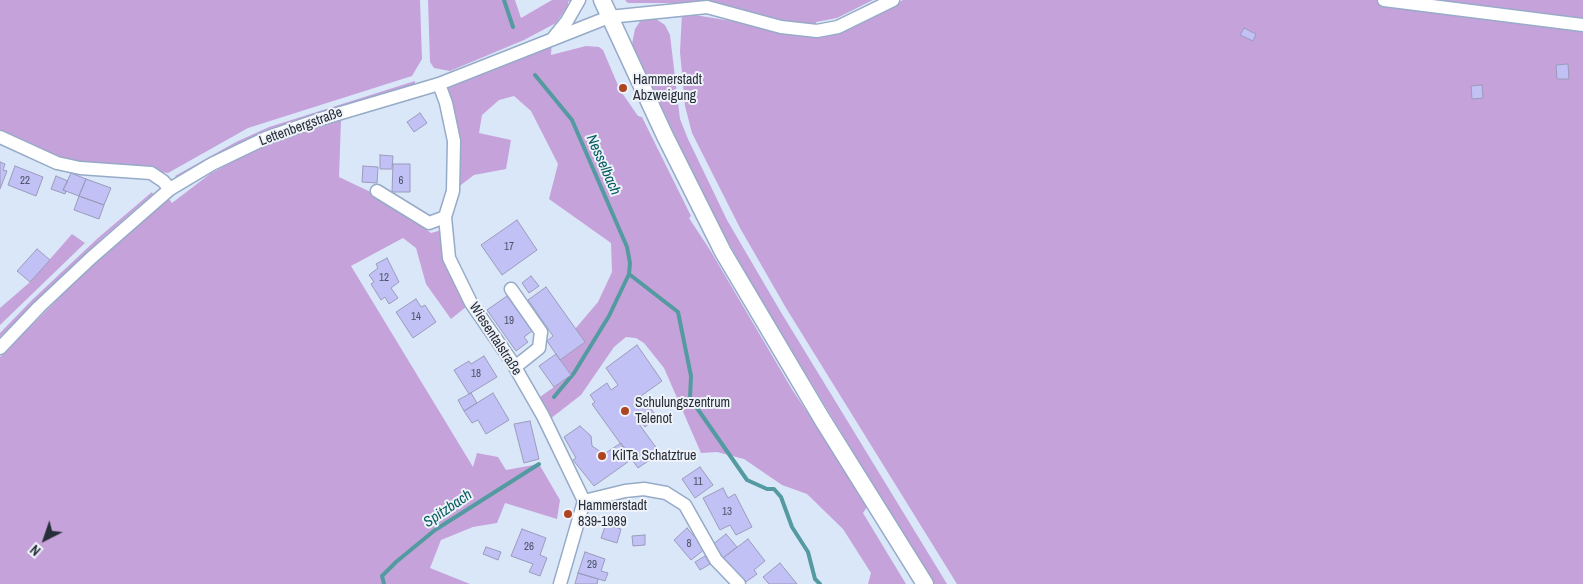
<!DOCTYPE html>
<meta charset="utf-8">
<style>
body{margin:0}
#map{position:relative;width:1583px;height:584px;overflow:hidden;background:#dae7f9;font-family:"Archivo Narrow",sans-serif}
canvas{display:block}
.north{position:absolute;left:20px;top:514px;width:50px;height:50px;-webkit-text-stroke:4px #eff3f9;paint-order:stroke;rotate:221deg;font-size:14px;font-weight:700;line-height:20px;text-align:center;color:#262e39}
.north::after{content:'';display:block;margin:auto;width:18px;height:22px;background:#262e39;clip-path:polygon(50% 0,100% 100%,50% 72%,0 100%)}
</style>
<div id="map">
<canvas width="1583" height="584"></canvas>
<div class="north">N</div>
</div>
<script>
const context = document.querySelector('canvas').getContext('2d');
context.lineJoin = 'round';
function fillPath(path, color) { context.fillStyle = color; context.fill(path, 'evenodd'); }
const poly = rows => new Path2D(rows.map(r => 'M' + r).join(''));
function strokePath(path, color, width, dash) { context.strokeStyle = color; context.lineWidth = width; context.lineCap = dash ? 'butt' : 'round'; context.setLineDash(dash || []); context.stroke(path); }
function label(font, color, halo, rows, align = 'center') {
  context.font = font + ' "Archivo Narrow",sans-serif'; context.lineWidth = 4; context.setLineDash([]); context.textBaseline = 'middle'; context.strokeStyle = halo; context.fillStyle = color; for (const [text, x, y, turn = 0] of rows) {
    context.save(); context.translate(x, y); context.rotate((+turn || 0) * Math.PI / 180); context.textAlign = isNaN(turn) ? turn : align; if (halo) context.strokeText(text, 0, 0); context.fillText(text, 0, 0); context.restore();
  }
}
fillPath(poly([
 [0,0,420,0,422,59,412,76,248,128,168,173,112,164,68,163,0,132],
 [428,0,515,0,521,18,552,0,573,0,572,3,568,1,568,6,556,23,524,40,450,71,434,68,430,62],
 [625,0,873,0,837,18,816,22,816,34,886,9,903,0,1583,0,1583,20,1575,19,1571,30,1583,32,1583,584,957,584,786,308,740,228,692,133,685,106,680,52,682,13,751,24,756,13,709,3,628,3],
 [656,19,665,25,670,35,680,119,688,139,727,220,779,309,947,584,933,584,755,290,708,206,632,44,635,29,641,20],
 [552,40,551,55,586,46,599,47,603,50,620,90,638,116,642,117,691,216,689,218,710,250,793,391,869,504,863,513,906,584,868,584,871,573,843,529,807,494,782,485,744,459,717,452,701,453,664,368,644,343,636,338,626,337,614,347,581,395,550,419,537,399,571,375,560,360,585,342,575,329,598,302,612,272,611,243,549,199,558,164,531,111,514,96,499,100,482,115,479,133,511,140,506,169,474,175,453,191,454,141,439,84],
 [415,81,415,84,405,89,331,110,256,136,177,178,175,176,236,142,269,127],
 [341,120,339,177,379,196,431,233,445,229,471,303,451,319,426,284,416,248,403,238,351,266,473,467,477,453,498,457,506,470,539,464,560,500,557,519,505,503,497,523,473,527,441,540,430,568,470,584,0,584,0,357,83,274,169,199,172,203,210,174,257,148],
 [152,192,153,194,100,240,0,337,0,333,32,300,98,238],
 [72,234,85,243,0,325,0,308,30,282]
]), '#c6a2db');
strokePath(poly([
 [504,0,513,27],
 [535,75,572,120,627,247,630,263,629,274,609,316,574,373,554,397],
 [629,274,678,312,691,376,690,398,747,480,767,489,774,489,781,497,792,527,808,552,815,579,820,584],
 [384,584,382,576,396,562,435,530,539,464]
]), '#549aa1', 4);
const building = poly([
 [1244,28,1256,34,1253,41,1240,35,1244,28],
 [1568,64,1569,79,1557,79,1556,65,1568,64],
 [1482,85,1483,98,1472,99,1471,86,1482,85],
 [420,113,427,123,414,132,407,122,420,113],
 [380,155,393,156,392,169,380,169,380,155],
 [0,162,5,164,3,170,7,171,0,189,0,162],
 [393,164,410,164,410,192,392,192,393,164],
 [15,166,43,177,36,196,8,185,15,166],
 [363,166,378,167,377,183,362,182,363,166],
 [71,173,86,179,79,196,63,190,71,173],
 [56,176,68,181,63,190,66,191,65,194,51,189,56,176],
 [86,179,111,188,104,205,79,196,86,179],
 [79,196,104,205,99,219,74,210,79,196],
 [517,220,537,250,502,275,481,245,517,220],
 [37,249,50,260,30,282,17,271,37,249],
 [387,258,399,282,391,288,398,298,389,304,385,297,381,300,371,284,374,282,369,275,378,268,376,264,387,258],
 [531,276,539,286,529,293,522,283,531,276],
 [546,287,585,342,560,360,547,341,553,336,528,300,546,287],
 [507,296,532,331,524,337,528,342,516,351,487,310,507,296],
 [416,299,421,307,425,305,436,322,413,338,396,312,416,299],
 [637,345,662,381,641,396,657,417,645,427,641,422,639,424,660,453,638,468,592,404,595,402,590,395,607,383,611,390,618,385,606,368,637,345],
 [556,354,571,375,554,387,539,366,556,354],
 [484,356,497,377,469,394,454,370,469,361,471,364,484,356],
 [471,393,477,403,464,411,458,400,471,393],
 [493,393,509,420,486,434,478,420,472,423,464,411,493,393],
 [530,421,539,459,524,463,514,424,530,421],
 [580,426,591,436,592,446,604,454,621,443,632,459,594,486,573,460,576,458,564,437,580,426],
 [700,467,713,485,695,498,682,479,700,467],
 [723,488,728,498,735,494,752,527,736,535,730,525,720,530,703,498,723,488],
 [606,524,621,529,617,543,601,538,606,524],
 [687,528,705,549,691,560,674,540,687,528],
 [522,529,546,538,540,555,547,558,540,576,529,572,533,564,511,556,522,529],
 [726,534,737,547,723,558,712,545,726,534],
 [645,535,645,545,633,546,632,536,645,535],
 [748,539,765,561,754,570,757,574,743,584,723,558,748,539],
 [486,547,501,552,498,560,483,554,486,547],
 [585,552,605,559,601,571,608,573,605,581,578,573,585,552],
 [705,556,710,564,700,570,695,562,705,556],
 [780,563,797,584,769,584,763,577,780,563],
 [578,573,598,579,597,584,575,584,578,573]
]);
fillPath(building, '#c1c1f6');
strokePath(building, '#9b9bbb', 1);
const minor = poly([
 [1384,0,1583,25],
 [554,37,567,21,579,0],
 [439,84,446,103,454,141,453,191,445,217,449,258,471,303,512,362,543,416,584,501,560,584],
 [0,137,57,163,80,168,151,173,163,181,170,189],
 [377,191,429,223,445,217],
 [511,289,541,332,539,348,515,367],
 [0,348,39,307,91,258,170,189,212,164,266,138,324,118,439,84,609,17,707,7,781,27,817,31,838,27,893,0],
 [584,501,625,491,644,489,666,493,685,505,716,560,739,584]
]);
const major = poly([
 [602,0,665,136,723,252,822,419,925,584]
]);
strokePath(minor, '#96abc7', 15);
strokePath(major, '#96abc7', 19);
strokePath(minor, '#fff', 12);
strokePath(major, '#fff', 16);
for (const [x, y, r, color] of [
 [623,88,5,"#ad4522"],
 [625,411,5,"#ad4522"],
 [602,456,5,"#ad4522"],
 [568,514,5,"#ad4522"]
]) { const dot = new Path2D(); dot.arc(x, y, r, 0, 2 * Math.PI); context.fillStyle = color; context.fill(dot); strokePath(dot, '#eff3f9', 2); }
label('11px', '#4d5368', null, [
 ["22",25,181],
 ["6",401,181],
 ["17",509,247],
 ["12",384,278],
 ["14",416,317],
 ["19",509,321],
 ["18",476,374],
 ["11",698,482],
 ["13",727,512],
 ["8",689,544],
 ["26",529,547],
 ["29",592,565]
]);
label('14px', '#262e39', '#eff3f9', [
 ["Hammerstadt",633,80],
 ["Abzweigung",633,96],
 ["Schulungszentrum",635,403],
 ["Telenot",635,419],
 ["KiITa Schatztrue",612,456],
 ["Hammerstadt",578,506],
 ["839-1989",578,522]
], 'left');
label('14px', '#262e39', '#eff3f9', [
 ["Lettenbergstraße",301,127,-20],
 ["Wiesentalstraße",495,339,57]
]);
label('italic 15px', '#045e62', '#eff3f9', [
 ["Nesselbach",603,165,66],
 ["Spitzbach",448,509,-34]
]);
</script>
